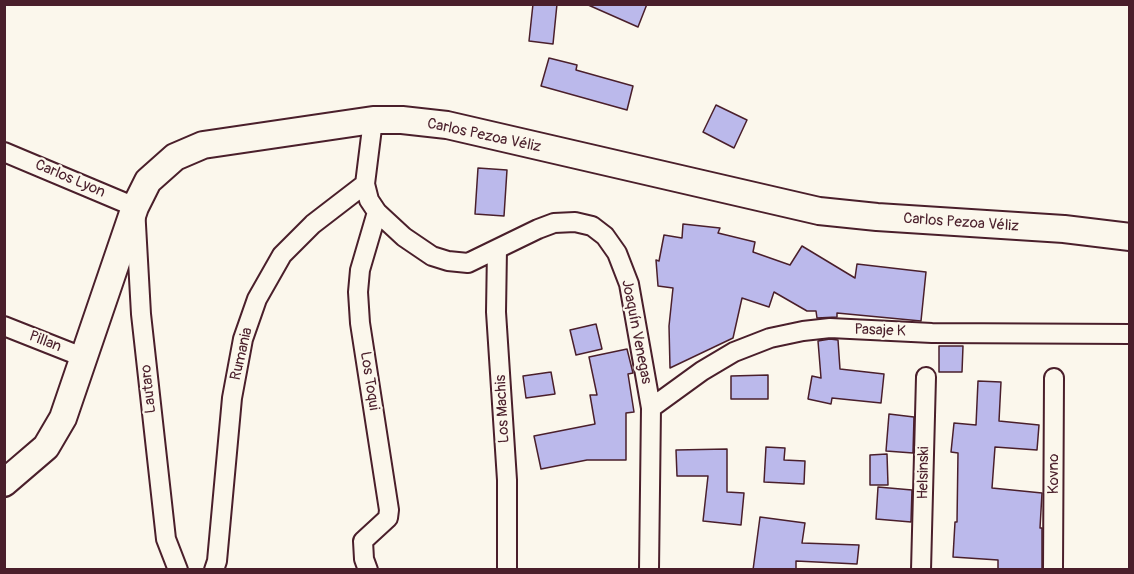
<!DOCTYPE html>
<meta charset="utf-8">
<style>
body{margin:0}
#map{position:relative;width:1134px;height:574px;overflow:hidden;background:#fbf7ec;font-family:Pangolin,sans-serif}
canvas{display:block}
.frame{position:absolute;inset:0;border:6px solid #4a1f2b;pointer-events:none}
</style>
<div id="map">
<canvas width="1134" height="574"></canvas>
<div class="frame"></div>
</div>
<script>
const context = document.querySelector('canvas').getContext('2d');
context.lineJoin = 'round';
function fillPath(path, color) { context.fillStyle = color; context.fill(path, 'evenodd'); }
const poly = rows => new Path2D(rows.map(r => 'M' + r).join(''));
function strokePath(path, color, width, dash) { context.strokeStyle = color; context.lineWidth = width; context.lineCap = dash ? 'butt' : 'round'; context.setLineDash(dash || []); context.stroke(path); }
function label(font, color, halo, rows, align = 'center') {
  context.font = font + ' Pangolin,sans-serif'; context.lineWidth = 4.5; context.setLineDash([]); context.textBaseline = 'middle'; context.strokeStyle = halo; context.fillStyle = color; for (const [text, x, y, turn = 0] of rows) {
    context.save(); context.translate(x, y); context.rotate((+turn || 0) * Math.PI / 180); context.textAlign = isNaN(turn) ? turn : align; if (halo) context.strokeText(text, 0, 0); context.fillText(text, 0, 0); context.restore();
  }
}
const building = poly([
 [533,4,557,4,553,44,529,41,533,4],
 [586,4,647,4,638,27,586,4],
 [549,58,577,65,576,70,633,86,627,110,541,86,549,58],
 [716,105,747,120,734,148,703,132,716,105],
 [478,168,507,170,504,216,475,214,478,168],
 [683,224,720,228,718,233,755,242,753,252,790,265,802,246,855,278,857,264,926,272,921,321,837,313,837,317,817,318,816,311,807,311,774,292,769,307,742,298,733,338,670,368,669,326,673,288,658,286,656,260,659,261,664,235,682,238,683,224],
 [596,324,602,349,576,355,570,330,596,324],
 [830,339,838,340,840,369,884,374,881,403,832,398,831,404,808,399,812,376,821,378,818,341,830,339],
 [939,346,963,346,962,372,939,372,939,346],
 [627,349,633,373,628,374,634,412,626,413,626,460,587,460,541,469,534,436,595,424,590,395,597,395,589,357,627,349],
 [551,372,555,394,526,398,523,376,551,372],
 [768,375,768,399,731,399,731,376,768,375],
 [978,381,1001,382,999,421,1039,425,1037,450,995,447,992,488,1042,493,1040,528,1042,528,1042,570,998,570,998,560,953,557,955,522,957,522,958,453,951,452,954,423,976,425,978,381],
 [889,414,914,417,913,453,886,451,889,414],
 [766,447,785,448,784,460,805,461,804,484,764,482,766,447],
 [727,449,727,492,744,493,741,525,703,521,708,476,677,476,676,450,727,449],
 [887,454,888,485,870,485,870,455,887,454],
 [878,487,912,490,911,522,876,519,878,487],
 [760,517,805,523,802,543,859,545,857,564,796,561,796,570,753,570,760,517]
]);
fillPath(building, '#bbb9eb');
strokePath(building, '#4a1f2b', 1.5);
const minor = poly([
 [373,120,365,184,369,200,377,212,404,237,432,256,448,261,468,263,538,229,554,223,575,222,592,226,605,236,617,253,629,284,651,408,649,570],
 [4,152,135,207,141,314,166,539,178,570],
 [497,249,496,312,507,480,507,570],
 [4,326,85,358],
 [651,408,702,371,734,352,770,338,803,331,830,328,932,333,1130,334],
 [214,570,217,561,232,398,243,339,257,299,282,255,313,224,365,184],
 [368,570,364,559,363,541,388,518,389,510,360,323,358,292,360,270,377,212],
 [921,570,926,377],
 [1053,570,1054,378]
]);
const secondary = poly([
 [4,483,46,447,63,418,135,207,148,181,175,157,203,145,373,120,402,120,447,125,819,211,877,217,1064,229,1130,237]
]);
strokePath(minor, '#4a1f2b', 22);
strokePath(secondary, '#4a1f2b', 30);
strokePath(minor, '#fbf7ec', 18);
strokePath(secondary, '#fbf7ec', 26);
label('15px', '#4a1f2b', '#fbf7ec', [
 ["Carlos Pezoa Véliz",484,136,12],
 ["Carlos Lyon",70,179,23],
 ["Carlos Pezoa Véliz",961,223,4],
 ["Pasaje K",880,331,2],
 ["Joaquín Venegas",636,332,79],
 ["Pillan",45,342,21],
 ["Rumania",242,354,-77],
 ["Los Toqui",369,381,81],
 ["Lautaro",149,389,-96],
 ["Los Machis",503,409,-93],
 ["Helsinski",924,473,-89],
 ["Kovno",1054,474,-90]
]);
</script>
